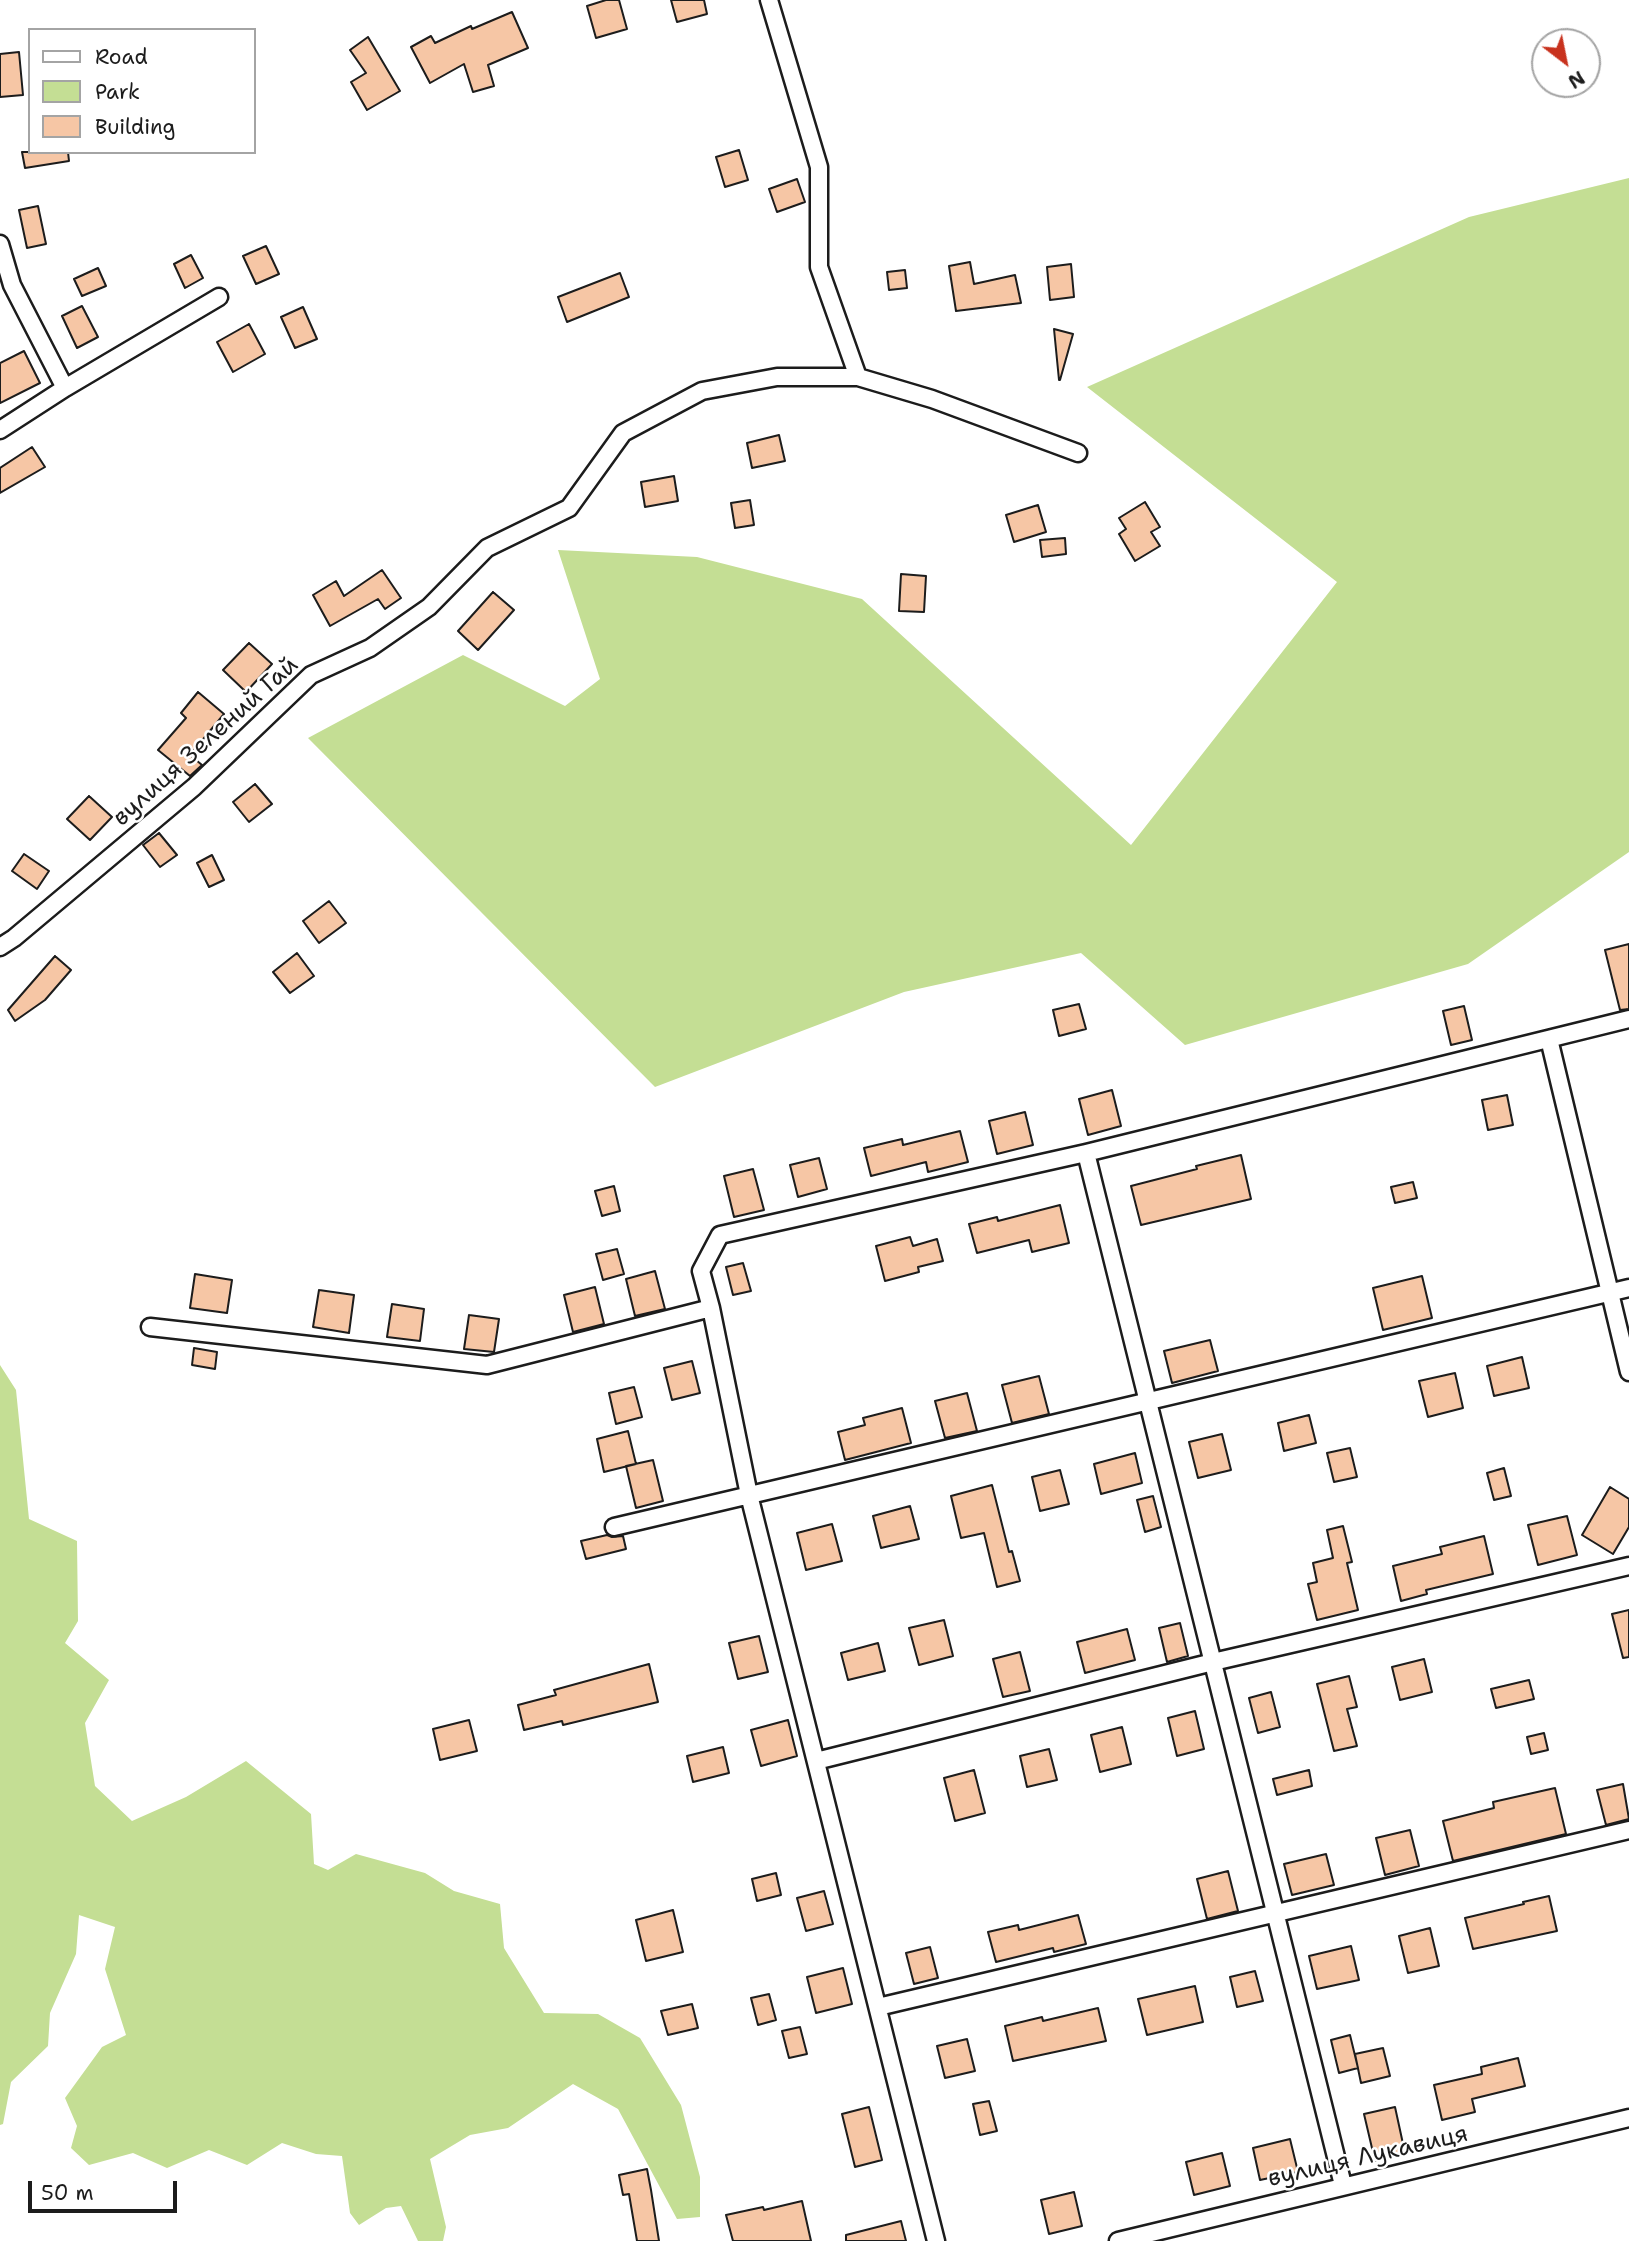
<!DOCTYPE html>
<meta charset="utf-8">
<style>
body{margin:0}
#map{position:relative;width:1629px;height:2241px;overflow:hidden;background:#fff;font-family:"Shantell Sans",sans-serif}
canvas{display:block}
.legend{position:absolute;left:28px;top:28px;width:228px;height:126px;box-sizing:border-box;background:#fff;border:2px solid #a4a4a4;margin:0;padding:9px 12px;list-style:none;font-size:21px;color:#1c1c1c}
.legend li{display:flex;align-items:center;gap:14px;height:35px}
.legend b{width:35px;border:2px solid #a4a4a4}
.north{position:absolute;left:1531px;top:28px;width:70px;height:70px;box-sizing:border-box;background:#fff;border:2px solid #a4a4a4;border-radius:50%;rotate:148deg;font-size:19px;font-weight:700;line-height:28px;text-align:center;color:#1c1c1c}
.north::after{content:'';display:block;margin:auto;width:24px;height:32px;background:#c8321e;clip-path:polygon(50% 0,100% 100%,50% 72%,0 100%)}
.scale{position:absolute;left:28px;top:2181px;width:149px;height:32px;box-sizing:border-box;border:4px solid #1c1c1c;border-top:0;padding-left:9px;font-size:21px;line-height:24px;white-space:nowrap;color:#1c1c1c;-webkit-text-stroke:5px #fff;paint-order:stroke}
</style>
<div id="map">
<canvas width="1629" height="2241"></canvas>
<ul class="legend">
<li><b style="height:9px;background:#fff"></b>Road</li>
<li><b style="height:19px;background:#c4de94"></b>Park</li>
<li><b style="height:19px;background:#f6c6a5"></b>Building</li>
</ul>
<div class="north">N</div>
<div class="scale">50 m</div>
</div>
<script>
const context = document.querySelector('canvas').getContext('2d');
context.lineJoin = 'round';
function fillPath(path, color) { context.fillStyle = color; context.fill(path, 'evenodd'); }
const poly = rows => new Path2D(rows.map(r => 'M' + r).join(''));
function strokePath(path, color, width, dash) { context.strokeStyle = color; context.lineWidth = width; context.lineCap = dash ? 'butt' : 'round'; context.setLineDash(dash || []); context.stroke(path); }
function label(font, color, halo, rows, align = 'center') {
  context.font = font + ' "Shantell Sans",sans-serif'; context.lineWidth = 5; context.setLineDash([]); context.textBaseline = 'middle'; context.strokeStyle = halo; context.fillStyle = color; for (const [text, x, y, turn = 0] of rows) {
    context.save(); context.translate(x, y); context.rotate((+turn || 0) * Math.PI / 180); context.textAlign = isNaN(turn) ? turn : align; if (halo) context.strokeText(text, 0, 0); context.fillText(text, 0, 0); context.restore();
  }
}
fillPath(poly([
 [1629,178,1629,852,1468,964,1185,1045,1081,953,904,992,655,1087,308,738,463,655,565,706,600,679,558,550,697,557,862,599,1131,845,1337,582,1087,387,1469,217],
 [0,1365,16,1390,29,1519,77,1541,78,1621,65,1643,109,1680,85,1723,95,1786,132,1821,186,1797,246,1761,311,1814,314,1864,328,1870,356,1854,425,1873,454,1891,500,1904,504,1948,544,2013,598,2014,640,2038,681,2105,700,2177,700,2217,677,2219,618,2109,573,2084,508,2128,470,2135,430,2159,446,2227,443,2241,418,2241,401,2206,386,2208,359,2225,350,2213,342,2156,316,2154,282,2143,247,2165,209,2150,167,2168,133,2153,89,2165,71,2148,77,2126,65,2098,102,2047,126,2035,105,1969,115,1927,79,1915,76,1954,50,2013,48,2046,11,2082,3,2124,0,2125]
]), '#c4de94');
const building = poly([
 [606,0,619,0,627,29,596,38,587,6,606,0],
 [671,0,704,0,707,14,677,22,671,0],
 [512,12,528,48,488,65,494,86,473,92,464,64,430,83,411,47,431,36,435,43,471,26,472,29,512,12],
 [368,37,400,91,367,110,351,82,366,73,350,50,368,37],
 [19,52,23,95,0,97,0,54,19,52],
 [739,150,748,180,725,187,716,157,739,150],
 [22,152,68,152,69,161,25,168,22,152],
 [797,179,805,202,777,212,769,189,797,179],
 [38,206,46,244,27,248,19,210,38,206],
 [266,246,279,274,256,284,243,256,266,246],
 [191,255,203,278,185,288,174,264,191,255],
 [970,262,974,284,1015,275,1021,303,956,311,949,266,970,262],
 [1071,264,1074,297,1050,300,1047,267,1071,264],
 [98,268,106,286,82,296,74,279,98,268],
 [905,270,907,288,889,290,887,272,905,270],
 [620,273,629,297,567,322,558,297,620,273],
 [82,306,98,337,77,348,62,316,82,306],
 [303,307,317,339,295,348,281,317,303,307],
 [249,324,265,354,233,372,217,342,249,324],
 [1054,329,1073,334,1060,380,1059,380,1054,329],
 [24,351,40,383,0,403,0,363,24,351],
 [779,435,785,461,752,468,747,443,779,435],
 [32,447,45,467,0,493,0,468,32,447],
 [674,476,678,501,645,507,641,482,674,476],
 [750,500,754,525,735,528,731,503,750,500],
 [1145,502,1160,527,1151,532,1160,546,1135,561,1119,534,1126,529,1119,518,1145,502],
 [1038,505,1046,532,1014,542,1006,515,1038,505],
 [1065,538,1066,554,1042,557,1040,540,1065,538],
 [382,570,401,598,385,609,378,599,330,626,313,595,336,581,344,596,382,570],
 [901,574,926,576,924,612,899,611,901,574],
 [493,592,514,610,478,650,458,631,493,592],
 [249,643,272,664,246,692,223,670,249,643],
 [198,692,224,714,190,755,202,765,190,776,158,750,186,718,181,713,198,692],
 [255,784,272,804,249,822,233,802,255,784],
 [89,796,112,817,90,840,67,819,89,796],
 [159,833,177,855,160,867,143,845,159,833],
 [24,854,49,871,37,889,12,871,24,854],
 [212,855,224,880,209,887,197,863,212,855],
 [329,901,346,923,319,943,303,921,329,901],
 [1629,944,1629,1009,1620,1010,1605,950,1629,944],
 [297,953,314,976,290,993,273,972,297,953],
 [55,956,71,970,45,1000,15,1021,8,1010,55,956],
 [1079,1004,1086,1029,1059,1036,1053,1010,1079,1004],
 [1464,1006,1472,1040,1451,1045,1443,1011,1464,1006],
 [1112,1090,1121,1126,1088,1135,1079,1099,1112,1090],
 [1507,1095,1513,1125,1488,1130,1482,1100,1507,1095],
 [1025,1112,1033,1145,997,1154,989,1121,1025,1112],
 [960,1131,968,1162,928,1172,926,1162,871,1176,864,1148,902,1139,903,1145,960,1131],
 [1241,1155,1251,1199,1141,1225,1131,1186,1197,1169,1196,1166,1241,1155],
 [819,1158,827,1189,798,1197,790,1165,819,1158],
 [753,1169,764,1210,734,1217,724,1176,753,1169],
 [1413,1182,1417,1198,1395,1203,1391,1187,1413,1182],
 [614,1186,620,1211,602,1216,595,1191,614,1186],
 [1060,1205,1069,1243,1032,1252,1029,1240,977,1253,969,1224,997,1217,998,1221,1060,1205],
 [910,1237,913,1246,937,1239,943,1261,918,1267,919,1272,885,1281,876,1246,910,1237],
 [617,1249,624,1274,603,1280,596,1254,617,1249],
 [743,1263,751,1291,733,1295,726,1267,743,1263],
 [655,1271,665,1309,635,1316,626,1279,655,1271],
 [195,1274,232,1280,227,1313,190,1308,195,1274],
 [1422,1276,1432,1318,1383,1330,1373,1288,1422,1276],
 [595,1287,604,1324,573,1332,564,1295,595,1287],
 [319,1290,354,1295,349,1333,313,1327,319,1290],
 [392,1304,424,1309,420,1341,387,1337,392,1304],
 [469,1315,499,1319,494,1352,464,1349,469,1315],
 [1210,1340,1218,1371,1172,1383,1164,1351,1210,1340],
 [194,1348,217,1352,215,1369,192,1365,194,1348],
 [1522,1357,1529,1388,1494,1396,1487,1366,1522,1357],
 [692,1361,700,1393,672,1400,664,1368,692,1361],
 [1455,1373,1463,1408,1428,1417,1419,1381,1455,1373],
 [1039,1376,1049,1414,1012,1423,1002,1385,1039,1376],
 [634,1387,642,1417,616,1424,609,1393,634,1387],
 [967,1393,977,1431,945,1438,935,1401,967,1393],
 [902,1408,911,1443,845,1460,838,1432,865,1425,863,1418,902,1408],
 [1309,1415,1316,1443,1284,1451,1278,1423,1309,1415],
 [628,1431,636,1464,604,1472,597,1439,628,1431],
 [1222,1434,1231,1470,1198,1478,1189,1442,1222,1434],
 [1350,1448,1357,1477,1334,1482,1327,1453,1350,1448],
 [1135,1453,1142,1483,1101,1494,1094,1464,1135,1453],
 [653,1460,663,1501,636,1508,626,1466,653,1460],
 [1504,1468,1511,1496,1494,1500,1487,1473,1504,1468],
 [1060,1470,1069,1504,1040,1511,1032,1477,1060,1470],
 [992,1485,1009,1552,1012,1551,1020,1581,997,1587,984,1533,961,1538,951,1496,992,1485],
 [1610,1487,1629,1499,1629,1527,1613,1554,1582,1535,1610,1487],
 [1153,1496,1161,1527,1145,1532,1137,1500,1153,1496],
 [910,1506,919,1539,881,1548,873,1516,910,1506],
 [1567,1516,1577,1555,1538,1565,1528,1525,1567,1516],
 [832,1524,842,1561,806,1570,797,1533,832,1524],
 [1343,1526,1352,1562,1347,1563,1358,1610,1317,1620,1308,1584,1317,1582,1313,1563,1333,1558,1327,1530,1343,1526],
 [607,1535,612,1537,623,1536,626,1549,586,1559,581,1541,607,1535],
 [1484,1536,1493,1574,1426,1590,1427,1594,1401,1601,1393,1566,1442,1554,1440,1547,1484,1536],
 [1629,1610,1629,1657,1623,1658,1612,1614,1629,1610],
 [944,1620,953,1656,919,1665,909,1628,944,1620],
 [1180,1623,1188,1656,1167,1662,1159,1628,1180,1623],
 [1127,1629,1135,1660,1085,1673,1077,1642,1127,1629],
 [759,1636,768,1672,738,1679,729,1643,759,1636],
 [878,1643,885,1671,848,1680,841,1653,878,1643],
 [1020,1652,1030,1691,1003,1697,993,1659,1020,1652],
 [1424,1659,1432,1692,1400,1700,1392,1667,1424,1659],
 [649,1664,658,1702,563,1725,562,1721,524,1730,518,1705,556,1695,554,1690,649,1664],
 [1349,1676,1357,1707,1347,1709,1357,1746,1334,1751,1317,1684,1349,1676],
 [1529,1680,1534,1699,1496,1708,1491,1689,1529,1680],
 [1271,1692,1280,1727,1258,1733,1249,1698,1271,1692],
 [1195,1711,1204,1749,1177,1756,1168,1718,1195,1711],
 [469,1720,477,1751,440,1760,433,1729,469,1720],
 [788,1720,797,1756,761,1766,751,1730,788,1720],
 [1122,1727,1131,1764,1100,1772,1091,1735,1122,1727],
 [1544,1733,1548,1750,1531,1754,1527,1737,1544,1733],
 [723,1747,729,1773,693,1782,687,1756,723,1747],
 [1049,1749,1057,1780,1027,1787,1020,1756,1049,1749],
 [974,1770,985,1813,955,1821,944,1778,974,1770],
 [1309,1770,1312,1786,1277,1795,1273,1779,1309,1770],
 [1623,1784,1629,1819,1606,1825,1597,1790,1623,1784],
 [1555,1788,1566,1834,1453,1861,1443,1821,1494,1808,1493,1802,1555,1788],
 [1410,1830,1419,1866,1385,1875,1376,1838,1410,1830],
 [1326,1854,1334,1885,1292,1895,1284,1864,1326,1854],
 [1228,1871,1238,1911,1207,1919,1197,1879,1228,1871],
 [776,1873,781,1895,757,1901,752,1879,776,1873],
 [824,1891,833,1924,806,1931,797,1898,824,1891],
 [1549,1896,1557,1931,1473,1949,1465,1918,1524,1904,1523,1902,1549,1896],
 [673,1910,683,1952,646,1961,636,1920,673,1910],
 [1078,1915,1086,1944,1054,1952,1053,1948,996,1962,988,1932,1018,1925,1019,1930,1078,1915],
 [1430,1928,1439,1966,1408,1973,1399,1936,1430,1928],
 [1351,1946,1359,1980,1317,1989,1309,1956,1351,1946],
 [930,1947,938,1978,914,1984,906,1953,930,1947],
 [843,1968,852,2004,816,2013,807,1977,843,1968],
 [1255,1971,1263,2001,1237,2007,1230,1977,1255,1971],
 [1195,1986,1203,2022,1147,2035,1138,1999,1195,1986],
 [769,1994,776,2020,758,2025,751,1998,769,1994],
 [692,2004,698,2028,668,2035,661,2011,692,2004],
 [1098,2008,1106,2041,1013,2061,1005,2026,1042,2017,1043,2021,1098,2008],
 [800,2027,807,2054,789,2058,782,2031,800,2027],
 [1350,2035,1358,2068,1339,2073,1331,2040,1350,2035],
 [967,2039,975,2071,945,2078,937,2046,967,2039],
 [1383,2048,1390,2076,1361,2083,1355,2054,1383,2048],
 [1518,2058,1525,2086,1472,2099,1475,2112,1442,2120,1434,2085,1482,2074,1481,2067,1518,2058],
 [989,2101,997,2131,980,2135,973,2104,989,2101],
 [869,2107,882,2160,855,2167,842,2114,869,2107],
 [1395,2107,1405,2153,1375,2161,1364,2114,1395,2107],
 [1290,2139,1298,2172,1260,2180,1253,2148,1290,2139],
 [1222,2153,1230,2186,1194,2195,1186,2162,1222,2153],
 [647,2169,651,2190,659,2241,637,2241,629,2194,623,2195,619,2175,647,2169],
 [1074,2192,1082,2226,1049,2234,1041,2200,1074,2192],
 [802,2201,811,2241,733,2241,726,2215,763,2207,764,2210,802,2201],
 [901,2221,906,2241,846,2241,846,2235,901,2221]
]);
fillPath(building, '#f6c6a5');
strokePath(building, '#1c1c1c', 2);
const minor = poly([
 [769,0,819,167,819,267,858,377],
 [0,244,12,285,65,388],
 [0,430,65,388,219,297],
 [0,947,14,938,194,787,311,675,370,648,429,607,487,548,569,508,623,433,702,391,777,377,858,377,932,399,1078,453],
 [1549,1039,1629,1372],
 [1086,1153,1343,2185],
 [150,1327,487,1365,711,1308],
 [614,1527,1629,1288],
 [816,1761,1213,1662,1629,1566],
 [878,2007,1629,1830],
 [936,2241,749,1495,711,1308,701,1271,720,1235,1086,1153,1629,1019],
 [1118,2241,1629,2118]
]);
strokePath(minor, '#1c1c1c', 21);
strokePath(minor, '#fff', 16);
label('24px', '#1c1c1c', '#fff', [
 ["вулиця Зелений Гай",206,742,-42],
 ["вулиця Лукавиця",1368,2157,-13]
]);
</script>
